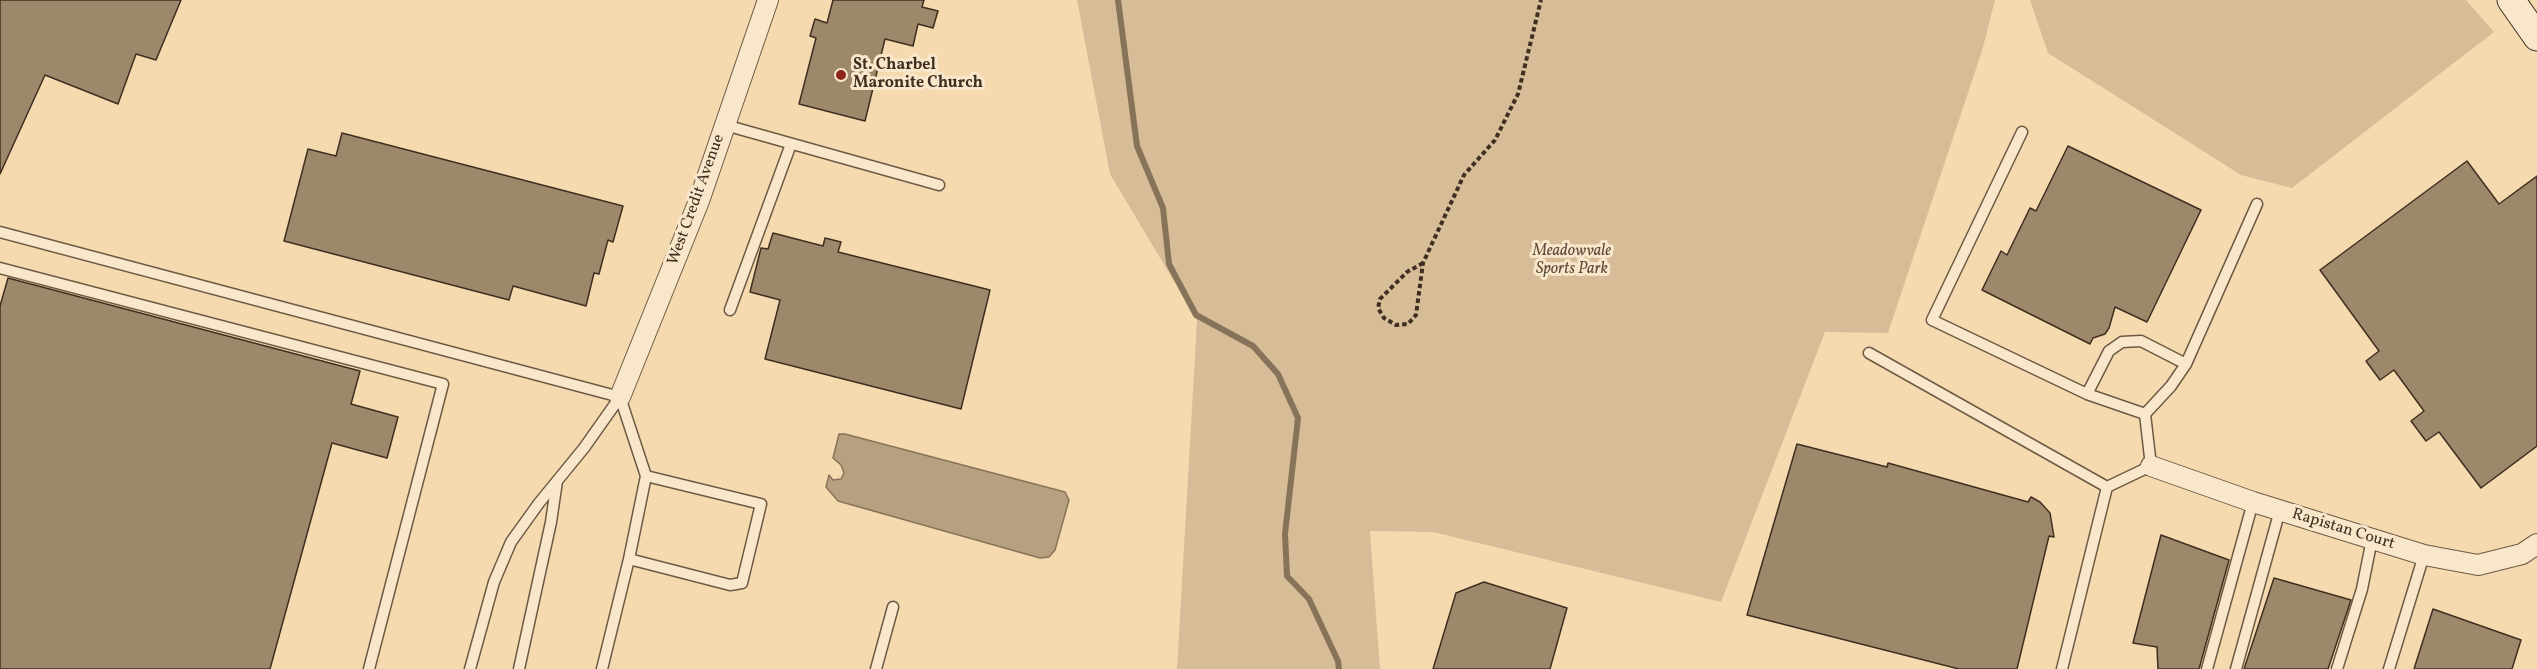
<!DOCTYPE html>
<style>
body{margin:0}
canvas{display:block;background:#f6daaf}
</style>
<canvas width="2537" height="669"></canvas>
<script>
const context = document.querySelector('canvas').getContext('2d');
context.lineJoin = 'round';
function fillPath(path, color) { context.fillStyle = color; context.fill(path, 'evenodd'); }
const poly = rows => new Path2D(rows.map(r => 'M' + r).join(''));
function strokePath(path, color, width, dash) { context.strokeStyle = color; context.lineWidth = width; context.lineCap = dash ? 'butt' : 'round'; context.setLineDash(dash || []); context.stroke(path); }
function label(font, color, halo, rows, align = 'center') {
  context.font = font + ' Vollkorn,serif'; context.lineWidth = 6; context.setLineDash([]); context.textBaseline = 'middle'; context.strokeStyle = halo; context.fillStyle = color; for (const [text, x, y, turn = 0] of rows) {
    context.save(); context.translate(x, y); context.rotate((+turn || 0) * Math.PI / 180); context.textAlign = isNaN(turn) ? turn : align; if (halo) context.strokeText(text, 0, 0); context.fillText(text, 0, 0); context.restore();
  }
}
fillPath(poly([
 [1077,0,1995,0,1982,51,1888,333,1825,332,1721,602,1433,532,1370,531,1380,669,1177,669,1197,320,1110,174],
 [2030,0,2466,0,2494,32,2292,188,2241,175,2048,53]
]), '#d7bd97');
const water = poly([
 [839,434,845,434,1065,492,1069,500,1055,550,1049,557,1040,558,838,501,826,487,829,475,833,480,841,479,844,473,841,465,833,458,839,434]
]);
fillPath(water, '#b7a07f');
strokePath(water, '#877359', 1.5);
strokePath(poly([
 [1118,0,1137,146,1163,208,1169,264,1196,315,1253,346,1278,374,1298,418,1285,534,1287,576,1309,599,1338,661,1339,669]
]), '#877359', 6);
const building = poly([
 [0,0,181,0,156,60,136,54,118,104,45,75,0,174,0,0],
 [833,0,924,0,922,7,938,11,933,28,918,24,913,46,885,39,865,121,799,104,816,38,810,36,815,19,827,23,833,0],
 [342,133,623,206,613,242,608,240,599,274,594,273,586,306,513,286,509,300,284,241,308,149,336,156,342,133],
 [2068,146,2201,210,2147,322,2115,307,2109,328,2105,334,2093,338,2090,344,1982,290,2001,251,2007,255,2030,208,2036,211,2068,146],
 [2467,161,2499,204,2537,176,2537,446,2481,488,2439,432,2426,441,2411,421,2424,411,2394,370,2380,380,2366,361,2379,351,2320,270,2467,161],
 [773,233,823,246,825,238,841,242,838,252,990,290,961,409,765,359,780,300,750,292,761,248,768,249,773,233],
 [8,278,360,371,351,404,398,417,387,458,332,443,270,669,0,669,0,306,8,278],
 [1797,444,1887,467,1888,463,2028,502,2031,497,2040,502,2050,513,2054,537,2049,536,2017,669,1959,669,1747,615,1797,444],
 [2161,535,2229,560,2199,669,2158,669,2157,647,2133,643,2161,535],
 [2274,578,2351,600,2328,669,2244,669,2274,578],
 [1484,582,1567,608,1550,669,1433,669,1456,593,1484,582],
 [2433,609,2521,640,2512,669,2414,669,2433,609]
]);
fillPath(building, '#9e886b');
strokePath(building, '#3e2f21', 1.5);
const lane = poly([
 [725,125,939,185],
 [2022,132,1932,320,2087,394,2145,414],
 [0,232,620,397],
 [0,268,443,384,369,669],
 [730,310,791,144],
 [1869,353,2107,487],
 [2087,394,2109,351,2122,342,2141,341,2186,364],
 [620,397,646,476,761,504,742,583,730,585,629,559,646,476],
 [470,669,494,582,511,542,539,503,584,448,620,397],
 [519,669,551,522,557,481],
 [602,669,629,559],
 [876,669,893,607],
 [2062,669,2107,487,2151,466,2145,414,2171,386,2186,364,2257,204],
 [2207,669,2253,502],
 [2236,669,2280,510],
 [2337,669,2362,589,2372,539],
 [2389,669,2424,555]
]);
const street = poly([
 [620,397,699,201,768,0],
 [2151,466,2253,502,2424,555,2478,565,2522,554,2537,544]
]);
const secondary = poly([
 [2511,0,2537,37]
]);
strokePath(lane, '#6c5a44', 13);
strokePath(street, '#6c5a44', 22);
strokePath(secondary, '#3e2f21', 29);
strokePath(poly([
 [1423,263,1407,272,1380,299,1378,308,1384,318,1396,325,1408,324,1416,315,1423,263,1464,175,1495,140,1518,94,1541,0]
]), '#3e2f21', 4, [4.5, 3]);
strokePath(lane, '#f9e7cb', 10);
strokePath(street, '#f9e7cb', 20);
strokePath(secondary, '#f9e7cb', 27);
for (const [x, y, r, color] of [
 [841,75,6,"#8f2418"]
]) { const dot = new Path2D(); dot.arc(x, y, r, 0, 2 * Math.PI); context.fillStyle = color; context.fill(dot); strokePath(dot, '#f9e7cb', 2); }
label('bold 16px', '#3e2f21', '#f9e7cb', [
 ["St. Charbel",853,66],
 ["Maronite Church",853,84]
], 'left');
label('16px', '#3e2f21', '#f9e7cb', [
 ["West Credit Avenue",697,200,-70],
 ["Rapistan Court",2343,530,17]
]);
label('italic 16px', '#5d4b39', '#f9e7cb', [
 ["Meadowvale",1572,252],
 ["Sports Park",1572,270]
]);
</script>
